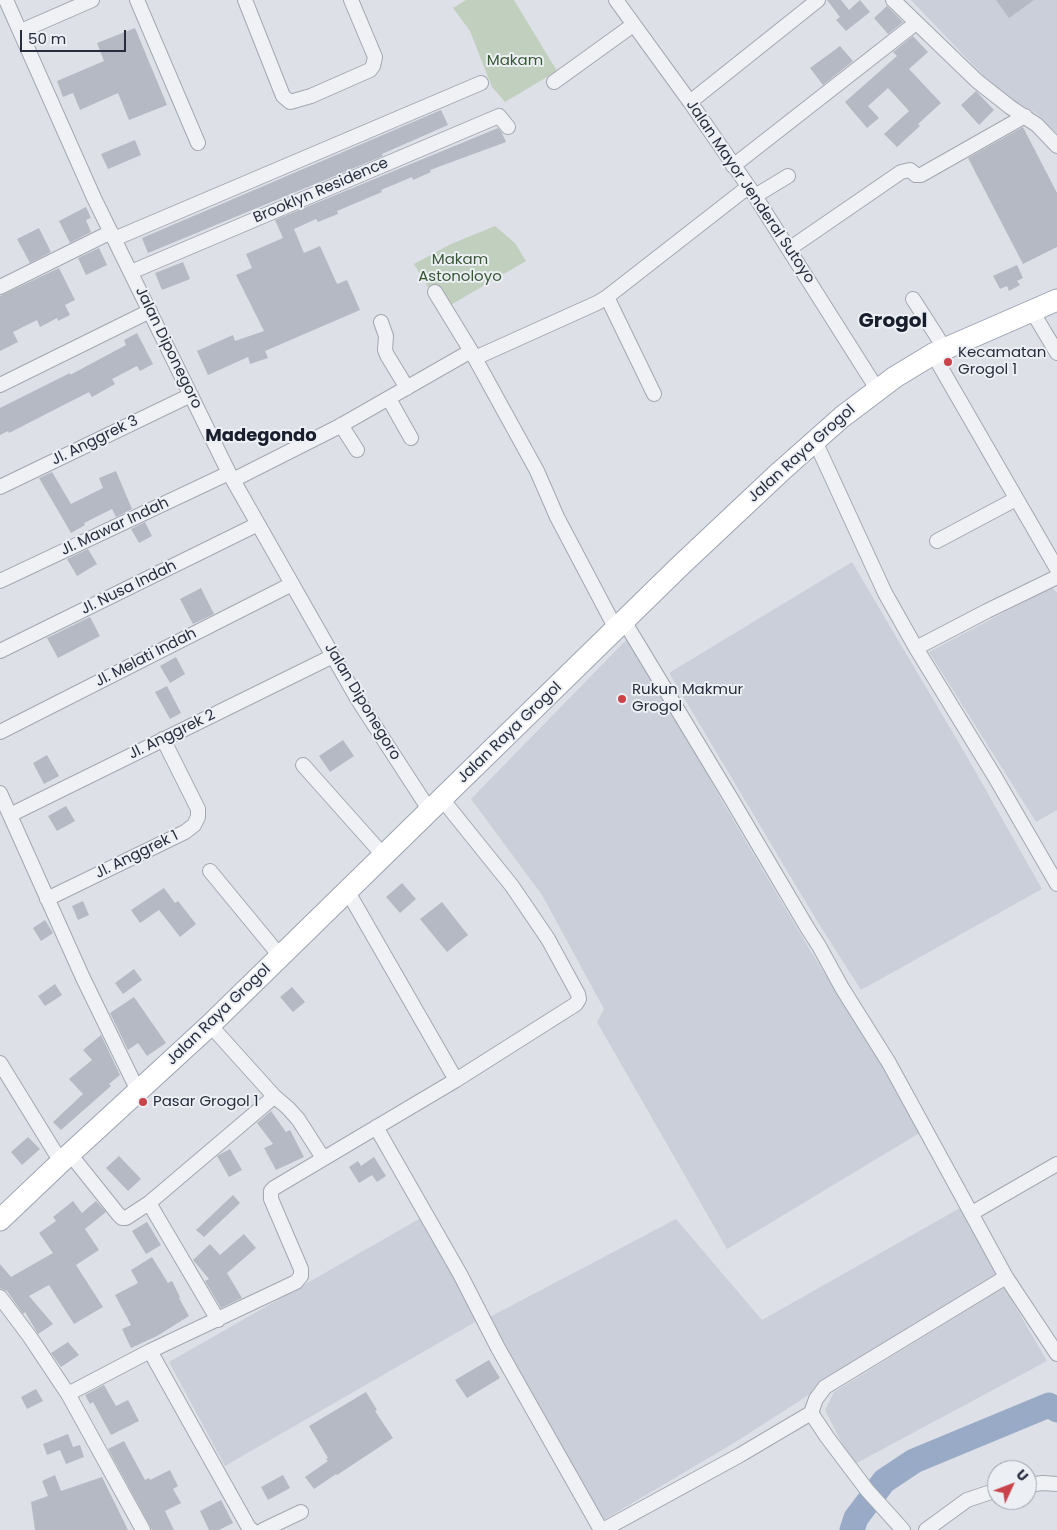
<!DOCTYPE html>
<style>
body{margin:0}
#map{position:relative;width:1057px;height:1530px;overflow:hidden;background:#dde0e7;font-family:Poppins,sans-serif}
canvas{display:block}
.north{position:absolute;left:987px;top:1460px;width:50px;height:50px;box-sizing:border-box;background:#eceff4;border:1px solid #9da1ab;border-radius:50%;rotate:47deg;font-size:14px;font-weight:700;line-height:20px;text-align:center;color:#272d3d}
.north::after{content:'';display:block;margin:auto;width:18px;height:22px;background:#ca434a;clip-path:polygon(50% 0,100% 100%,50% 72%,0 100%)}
.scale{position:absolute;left:20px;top:30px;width:106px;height:22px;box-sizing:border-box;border:2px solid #272d3d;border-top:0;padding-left:6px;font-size:15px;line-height:18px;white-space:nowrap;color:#272d3d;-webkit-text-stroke:4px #eceff4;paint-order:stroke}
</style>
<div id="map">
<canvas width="1057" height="1530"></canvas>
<div class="north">U</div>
<div class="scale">50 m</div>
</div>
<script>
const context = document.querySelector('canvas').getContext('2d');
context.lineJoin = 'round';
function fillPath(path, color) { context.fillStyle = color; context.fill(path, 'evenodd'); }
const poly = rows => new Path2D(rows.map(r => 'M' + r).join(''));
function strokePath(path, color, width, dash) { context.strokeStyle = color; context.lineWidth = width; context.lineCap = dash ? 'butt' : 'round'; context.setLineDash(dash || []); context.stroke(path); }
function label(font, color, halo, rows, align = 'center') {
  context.font = font + ' Poppins,sans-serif'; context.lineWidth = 4; context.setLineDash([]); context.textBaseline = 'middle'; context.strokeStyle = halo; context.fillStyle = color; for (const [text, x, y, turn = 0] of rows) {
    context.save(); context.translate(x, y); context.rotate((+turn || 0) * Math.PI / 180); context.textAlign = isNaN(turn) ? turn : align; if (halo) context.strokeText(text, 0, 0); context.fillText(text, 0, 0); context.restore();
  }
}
fillPath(poly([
 [911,0,1057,0,1057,134,1037,114,998,91],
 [852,562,966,755,1042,889,861,990,817,921,669,673],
 [1052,587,1057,593,1057,810,1036,822,929,652],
 [630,636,722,801,810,950,923,1131,727,1249,597,1022,604,1009,542,895,471,799],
 [960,1208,998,1273,734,1443,602,1521,486,1319,676,1219,762,1320],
 [426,1215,482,1318,225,1466,169,1362],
 [1004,1287,1047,1361,853,1465,825,1410,834,1392]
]), '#cbcfd9');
fillPath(poly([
 [466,0,514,0,557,71,505,102,492,87,470,31,453,8],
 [495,226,515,243,526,261,442,310,414,264,451,244]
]), '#c1d0be');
strokePath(poly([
 [852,1530,856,1518,884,1481,914,1461,1049,1405,1057,1410]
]), '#98aac6', 25);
fillPath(poly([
 [827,0,841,0,849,10,860,0,870,12,846,31,836,20,840,17],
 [996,0,1034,0,1009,18],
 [887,6,903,22,888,34,874,18],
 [135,28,167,105,129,120,118,93,80,110,73,93,63,97,57,81,104,61,97,43],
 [913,36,928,52,909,69,941,103,918,124,920,126,897,147,884,134,909,111,888,88,868,106,879,118,867,128,845,102,897,56,893,52],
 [840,46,853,61,823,85,810,68],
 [976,91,994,110,979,125,961,105],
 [441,110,448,125,382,154,383,156,148,253,142,238],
 [1023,127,1057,193,1057,247,1023,264,968,158],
 [498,128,502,133,506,142,430,170,431,172,413,180,412,177,381,190,382,192,337,211,338,214,318,222,316,219,294,229,304,253,320,246,337,284,347,280,360,310,265,351,268,358,250,364,248,357,208,375,197,351,233,335,235,341,264,331,236,275,252,268,246,254,283,238,275,220],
 [135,140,141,155,108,169,101,154],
 [86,207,91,218,86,220,91,232,70,243,59,221],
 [39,228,51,252,30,263,17,239],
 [99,248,107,265,86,275,78,258],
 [183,262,190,279,162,290,155,273],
 [1017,265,1023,278,1017,281,1020,285,1009,291,1007,286,1000,289,993,276],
 [59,268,75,300,65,305,70,315,58,321,57,318,40,327,37,320,13,332,18,342,0,351,0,296],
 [137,333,153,364,140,371,137,366,112,379,115,384,92,397,89,392,9,433,8,431,0,435,0,408,70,373,70,375,126,345,124,340],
 [116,471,132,509,116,517,112,509,84,523,85,525,71,533,39,478,52,472,71,504,103,488,99,478],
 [145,522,152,536,139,543,131,529],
 [88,549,97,564,77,576,67,559],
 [201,588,214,614,193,624,180,599],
 [90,617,100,636,58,658,47,638],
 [176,657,185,674,170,683,160,666],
 [167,686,181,713,170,719,155,692],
 [343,740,354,756,330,772,319,756],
 [47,755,59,776,44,784,33,763],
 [66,806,75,821,57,831,48,816],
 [402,883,416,899,400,913,386,897],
 [164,888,175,903,178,901,196,924,180,937,159,910,140,923,131,910],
 [83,901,89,915,78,920,72,906],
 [442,902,468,935,447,952,420,919],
 [45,920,53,933,41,941,33,928],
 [134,969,142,980,123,994,115,983],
 [55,984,62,995,45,1006,38,996],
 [292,987,305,1002,293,1012,280,997],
 [134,997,166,1043,147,1056,138,1043,128,1050,110,1013],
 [101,1035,120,1075,109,1084,111,1086,61,1130,53,1122,83,1094,69,1079,92,1060,83,1050],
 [271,1111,286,1132,290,1130,304,1157,276,1170,264,1148,273,1144,257,1123],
 [28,1137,40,1149,22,1165,11,1152],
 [230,1149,242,1170,229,1177,217,1156],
 [119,1156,141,1179,128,1191,106,1168],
 [374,1157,386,1176,377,1182,372,1175,359,1183,349,1167,358,1161,361,1166],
 [233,1195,240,1203,204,1237,196,1230],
 [73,1201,82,1213,96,1201,106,1212,85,1229,99,1250,76,1265,103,1307,74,1324,49,1285,29,1296,53,1324,38,1334,25,1312,23,1314,7,1291,0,1288,0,1264,11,1277,53,1253,39,1233,56,1221,53,1217],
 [147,1222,161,1245,146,1254,132,1231],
 [244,1234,256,1248,227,1273,242,1298,221,1308,205,1281,209,1279,193,1260,210,1244,220,1255],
 [152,1257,168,1283,172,1281,180,1297,179,1298,189,1316,157,1336,131,1348,122,1329,131,1325,115,1295,138,1283,131,1270],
 [68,1342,79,1355,61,1367,51,1353],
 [489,1360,500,1378,467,1398,455,1380],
 [104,1385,116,1406,128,1400,139,1421,111,1435,93,1402,90,1404,85,1395],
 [36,1389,43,1401,27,1409,21,1397],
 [366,1392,377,1410,375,1411,393,1438,337,1475,336,1474,314,1489,305,1477,328,1461,326,1459,328,1458,309,1426],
 [68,1434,73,1447,80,1445,84,1457,66,1464,60,1450,47,1455,43,1444],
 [124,1441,145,1480,149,1478,150,1480,170,1470,178,1486,173,1489,181,1503,165,1511,174,1530,152,1530,108,1449],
 [55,1475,61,1491,102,1477,128,1530,35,1530,31,1502,48,1496,42,1481],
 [283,1475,290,1488,268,1500,261,1487],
 [221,1500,233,1523,219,1530,209,1530,200,1511]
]), '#b4b9c3');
const minor = poly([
 [6,0,94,198,229,473,358,700,430,811],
 [137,0,198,143],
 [245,0,283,96,290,102,311,96,370,70,373,66,375,57,351,0],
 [616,0,690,102,755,196,877,389],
 [893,0,977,81,1010,107,1037,125,1057,146],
 [21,31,92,0],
 [554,82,633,25],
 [690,102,818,0],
 [733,166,916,23],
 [755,196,788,176],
 [114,239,481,83],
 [789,249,901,172,910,170,916,175,921,175,1025,116],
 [131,272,499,116,508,127],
 [0,287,111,232],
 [435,292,471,351,537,471,557,517,616,629],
 [607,297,654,394],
 [913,299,945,349],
 [1032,311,1057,353],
 [381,322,386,336,385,350,387,355,407,388],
 [933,354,1057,569],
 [475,358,597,303,607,297,748,187],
 [0,385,150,311],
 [389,399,411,438],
 [341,425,357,450],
 [815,441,885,593,916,648,995,777,1057,884],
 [233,480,338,427,471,351],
 [0,487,191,395],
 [937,541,1016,499],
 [0,581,229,473],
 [624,621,729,795,808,929,819,946,842,988,889,1063,1006,1277,1057,1354],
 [916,648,987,611,1057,577],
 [0,651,258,524],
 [0,732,292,584],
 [303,765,384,856],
 [0,793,83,978,138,1091],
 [10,815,333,656],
 [210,871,280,956],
 [348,892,456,1080],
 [47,899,185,832,194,825,198,817,198,809,163,739],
 [0,1063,61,1162],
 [274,1096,288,1108,298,1119,323,1158],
 [376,1127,460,1274,498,1348,601,1530],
 [70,1154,118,1214,122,1218,126,1218,149,1203,268,1102,274,1096,210,1025],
 [149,1203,218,1320],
 [972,1213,1057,1164],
 [0,1297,30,1337,68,1394,143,1530],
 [150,1351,249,1528,252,1530],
 [68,1394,150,1351,296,1282,301,1276,301,1269,271,1199,271,1191,274,1188,456,1080,576,1004,579,999,578,994,548,939,512,886,442,799],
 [811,1413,827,1437,867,1490,903,1530],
 [1027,1485,1043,1483,1057,1484],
 [263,1530,301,1512],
 [603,1530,740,1455,811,1413,816,1399,825,1387,1006,1277],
 [926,1530,967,1500,997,1490]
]);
const primary = poly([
 [0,1220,61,1162,210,1025,681,565,780,472,842,417,895,377,933,354,1057,300]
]);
strokePath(minor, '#a3a7b1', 16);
strokePath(primary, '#9da3b2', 23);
strokePath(minor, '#f0f1f5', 14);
strokePath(primary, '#fff', 21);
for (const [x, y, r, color] of [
 [948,362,5,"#ca434a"],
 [622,699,5,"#ca434a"],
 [143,1102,5,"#ca434a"]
]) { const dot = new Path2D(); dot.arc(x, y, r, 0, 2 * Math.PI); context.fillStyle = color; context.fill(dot); strokePath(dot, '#eceff4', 2); }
label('15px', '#385835', '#eceff4', [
 ["Makam",515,61],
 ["Makam",460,260],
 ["Astonoloyo",460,277]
]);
label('15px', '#272d3d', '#eceff4', [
 ["Brooklyn Residence",321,191,-23],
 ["Jalan Mayor Jenderal Sutoyo",750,192,56],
 ["Jalan Diponegoro",168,348,64],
 ["Jl. Anggrek 3",95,441,-26],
 ["Jalan Raya Grogol",802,454,-42],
 ["Jl. Mawar Indah",115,527,-25],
 ["Jl. Nusa Indah",129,588,-26],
 ["Jl. Melati Indah",146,658,-27],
 ["Jalan Diponegoro",362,702,59],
 ["Jalan Raya Grogol",510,733,-44],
 ["Jl. Anggrek 2",172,735,-26],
 ["Jl. Anggrek 1",137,855,-26],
 ["Jalan Raya Grogol",219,1015,-44]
]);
label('15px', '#272d3d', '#eceff4', [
 ["Kecamatan",958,353],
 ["Grogol 1",958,370],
 ["Rukun Makmur",632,690],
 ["Grogol",632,707],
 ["Pasar Grogol 1",153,1102]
], 'left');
label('bold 18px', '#191e2d', '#eceff4', [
 ["Madegondo",261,436]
]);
label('bold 20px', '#191e2d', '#eceff4', [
 ["Grogol",893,322]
]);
</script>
